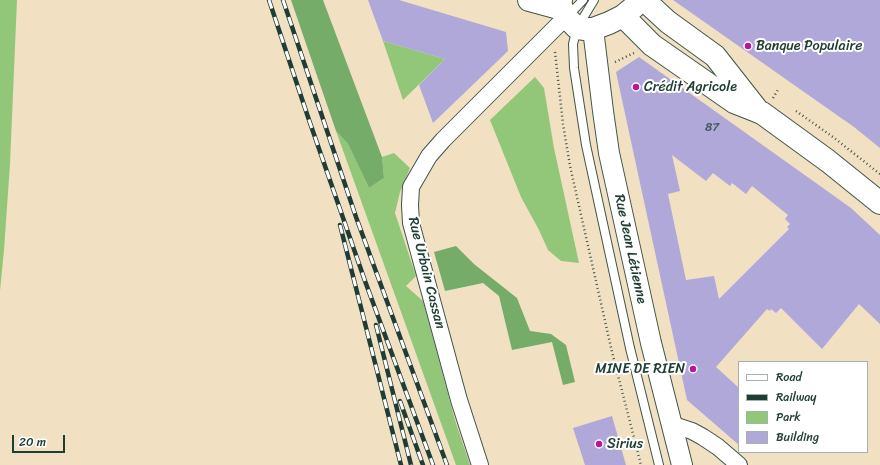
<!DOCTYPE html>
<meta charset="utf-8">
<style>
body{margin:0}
#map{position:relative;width:880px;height:465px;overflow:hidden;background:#f2e0c3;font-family:Sriracha,sans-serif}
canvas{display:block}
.legend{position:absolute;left:738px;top:361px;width:130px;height:92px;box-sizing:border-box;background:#fff;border:1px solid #a5b1ae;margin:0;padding:5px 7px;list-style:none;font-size:12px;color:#1f3d34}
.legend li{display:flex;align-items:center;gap:8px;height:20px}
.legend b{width:20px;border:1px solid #a5b1ae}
.scale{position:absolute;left:12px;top:435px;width:53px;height:18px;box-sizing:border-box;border:2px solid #1f3d34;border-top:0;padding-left:5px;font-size:12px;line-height:14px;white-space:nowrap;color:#1f3d34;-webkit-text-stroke:3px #fff;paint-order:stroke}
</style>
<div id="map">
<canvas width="880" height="465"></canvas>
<ul class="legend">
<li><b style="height:5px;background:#fff"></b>Road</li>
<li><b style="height:5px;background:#1f3d34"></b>Railway</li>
<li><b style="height:11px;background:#92c779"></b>Park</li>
<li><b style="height:11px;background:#afa8d9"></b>Building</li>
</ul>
<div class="scale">20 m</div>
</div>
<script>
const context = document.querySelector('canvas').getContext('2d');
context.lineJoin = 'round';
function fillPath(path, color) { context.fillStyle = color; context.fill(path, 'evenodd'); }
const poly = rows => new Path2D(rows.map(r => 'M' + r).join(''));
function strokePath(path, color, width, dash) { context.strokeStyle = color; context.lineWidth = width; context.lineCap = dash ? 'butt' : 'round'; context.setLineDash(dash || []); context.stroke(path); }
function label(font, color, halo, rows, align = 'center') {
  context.font = font + ' Sriracha,sans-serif'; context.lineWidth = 4; context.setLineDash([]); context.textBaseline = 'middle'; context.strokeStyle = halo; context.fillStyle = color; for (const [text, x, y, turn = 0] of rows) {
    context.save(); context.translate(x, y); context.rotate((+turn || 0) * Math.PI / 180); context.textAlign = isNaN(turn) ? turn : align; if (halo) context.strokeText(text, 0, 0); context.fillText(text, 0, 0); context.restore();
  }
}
fillPath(poly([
 [0,0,17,0,10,164,4,250,0,291],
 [383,41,445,59,403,100],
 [535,77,544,88,554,148,579,263,561,261,548,250,539,230,521,197,490,120],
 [336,131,348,144,369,188,384,178,382,157,394,153,410,168,400,192,395,213,416,276,406,286,423,301,455,420,470,465,456,465]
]), '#92c779');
fillPath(poly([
 [291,0,323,0,382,157,384,178,369,188,348,144,336,131],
 [456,246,474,264,517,298,530,331,551,334,566,345,575,382,563,385,552,342,512,350,499,296,483,283,445,291,434,252]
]), '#75ac69');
fillPath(poly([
 [368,0,399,0,506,32,508,51,433,123,419,85,445,59,383,41],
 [673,0,880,0,880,148,854,127],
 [639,57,851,208,880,235,880,324,859,304,822,349,781,308,776,313,771,309,770,311,767,309,716,367,739,388,739,445,687,400,616,72],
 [672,155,706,181,713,173,730,186,732,183,746,194,752,186,788,215,785,219,790,224,787,227,789,229,719,299,714,276,686,280,668,194,680,191],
 [612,416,626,465,585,465,573,428]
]), '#afa8d9');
const service = poly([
 [594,0,577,28,573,44,574,68,586,145,630,348,659,465],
 [567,17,583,0]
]);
const minor = poly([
 [671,424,692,431,703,437,718,447,739,465],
 [480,465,459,400,411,223,410,205,411,187,429,156,443,140,566,17]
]);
const tertiary = poly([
 [593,29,603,111,609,153,651,343,682,465]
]);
const secondary = poly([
 [529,0,562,9],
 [561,0,560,4,566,17,577,28,585,29,593,29,609,23,623,16,634,7],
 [644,0,668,22,715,56,759,112],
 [623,16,652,45,734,102,762,113,828,161,880,203]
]);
strokePath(service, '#3f5549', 10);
strokePath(minor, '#3f5549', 18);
strokePath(tertiary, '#3f5549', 22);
strokePath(secondary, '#3f5549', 24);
strokePath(poly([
 [555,52,563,124,570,166,612,352,641,465],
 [615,62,634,53],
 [773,98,779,88],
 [796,111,833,137,880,174]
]), '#3f5549', 2.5, [1, 3]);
strokePath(service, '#fff', 8);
strokePath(minor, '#fff', 16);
strokePath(tertiary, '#fff', 20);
strokePath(secondary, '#fff', 22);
const rail = poly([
 [269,0,309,120,365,281,433,465],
 [283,0,356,217,447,465],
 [340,225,401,465],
 [376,325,411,465],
 [400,401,423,465]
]);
strokePath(rail, '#1f3d34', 4.5);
strokePath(rail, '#fff', 3, [9]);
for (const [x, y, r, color] of [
 [748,46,4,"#b5179e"],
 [636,87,4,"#b5179e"],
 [693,369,4,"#b5179e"],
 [599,444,4,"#b5179e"]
]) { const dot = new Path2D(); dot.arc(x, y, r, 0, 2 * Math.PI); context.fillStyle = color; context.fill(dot); strokePath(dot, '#fff', 1.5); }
label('12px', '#43585d', null, [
 ["87",712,128]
]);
label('14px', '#1f3d34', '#fff', [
 ["Banque Populaire",756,46],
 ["Crédit Agricole",644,87],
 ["MINE DE RIEN",685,369,"right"],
 ["Sirius",607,444]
], 'left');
label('14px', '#1f3d34', '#fff', [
 ["Rue Jean Létienne",630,249,78],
 ["Rue Urbain Cassan",426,273,76]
]);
</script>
